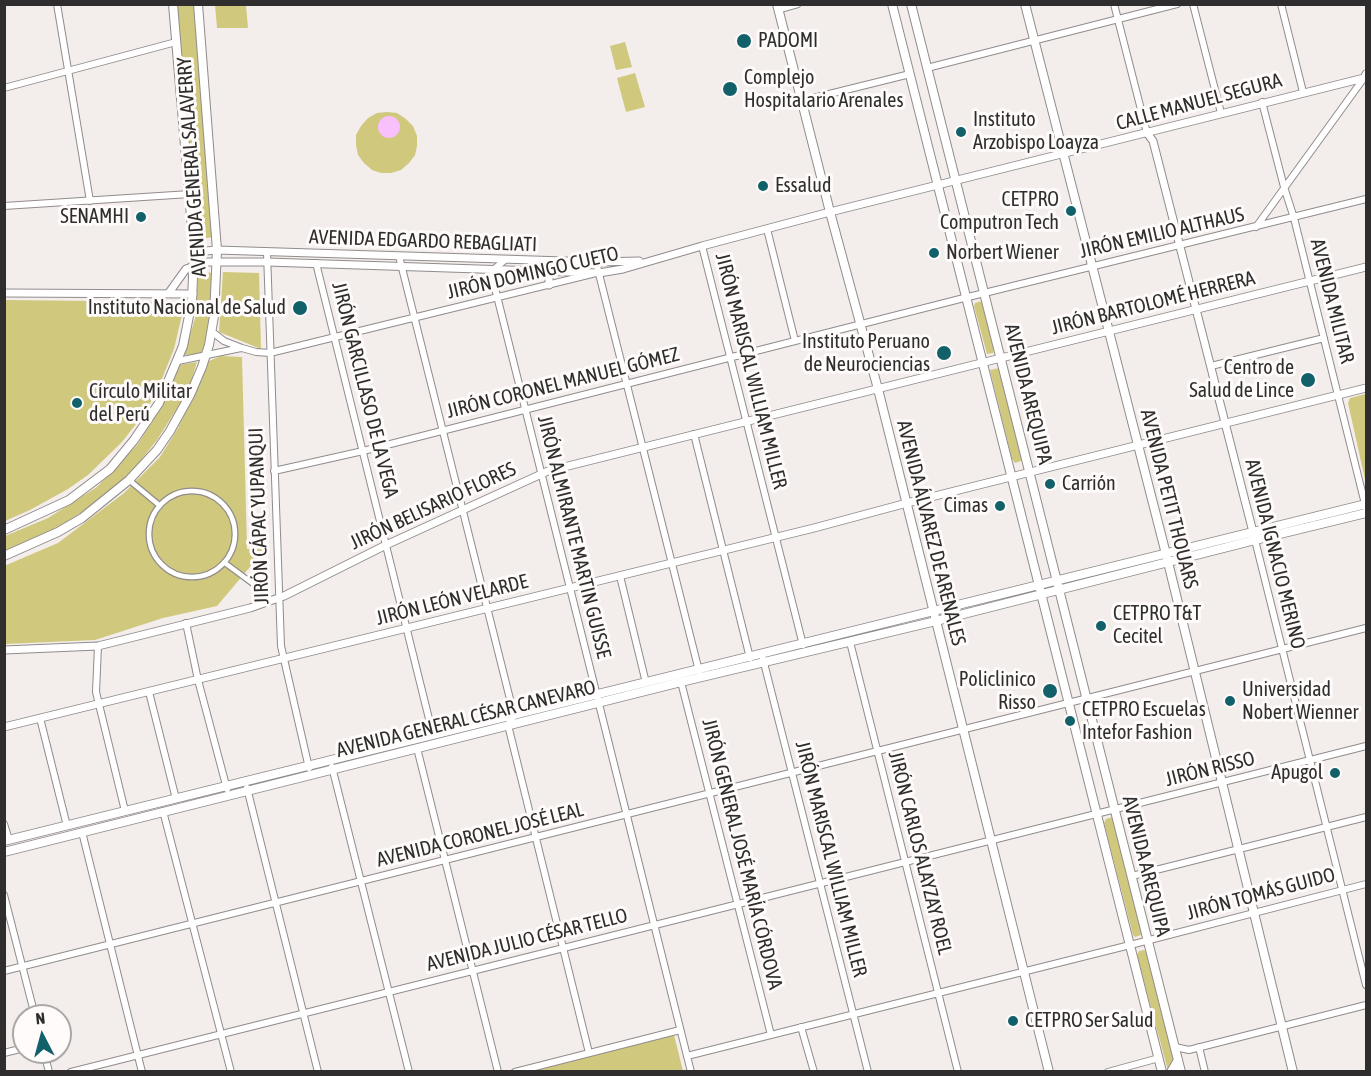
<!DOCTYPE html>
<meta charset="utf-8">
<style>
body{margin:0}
#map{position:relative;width:1371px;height:1076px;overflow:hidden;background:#f3edec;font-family:"Asap Condensed",sans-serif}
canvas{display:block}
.frame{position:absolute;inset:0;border:6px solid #2f2d2d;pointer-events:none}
.north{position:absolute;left:12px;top:1004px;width:60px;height:60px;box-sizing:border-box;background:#fefbfa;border:2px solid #aba9a8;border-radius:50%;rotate:354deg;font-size:16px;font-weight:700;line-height:24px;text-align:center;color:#2f2d2d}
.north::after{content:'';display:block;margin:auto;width:21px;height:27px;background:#12616a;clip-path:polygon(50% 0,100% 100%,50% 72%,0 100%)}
</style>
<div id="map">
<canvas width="1371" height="1076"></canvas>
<div class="frame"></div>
<div class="north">N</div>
</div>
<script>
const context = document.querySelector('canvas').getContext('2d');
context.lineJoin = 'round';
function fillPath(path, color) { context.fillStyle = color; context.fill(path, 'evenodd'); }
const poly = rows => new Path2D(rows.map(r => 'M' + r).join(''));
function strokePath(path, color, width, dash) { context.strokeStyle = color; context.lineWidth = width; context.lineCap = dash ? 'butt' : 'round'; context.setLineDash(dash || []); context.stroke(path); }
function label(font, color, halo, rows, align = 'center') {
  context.font = font + ' "Asap Condensed",sans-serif'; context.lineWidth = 6; context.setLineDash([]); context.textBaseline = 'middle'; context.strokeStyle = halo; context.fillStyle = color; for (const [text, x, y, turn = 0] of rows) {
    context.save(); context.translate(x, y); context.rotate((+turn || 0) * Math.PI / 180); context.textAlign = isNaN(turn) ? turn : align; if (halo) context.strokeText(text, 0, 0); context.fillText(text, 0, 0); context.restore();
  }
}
fillPath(poly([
 [177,5,195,5,215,237,197,239],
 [215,5,246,5,248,28,217,28],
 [625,42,632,67,616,70,610,46],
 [635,73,645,107,626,112,617,78],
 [387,112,397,113,406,119,413,126,417,136,417,146,415,155,409,163,401,170,391,173,381,173,372,170,364,163,358,155,356,145,356,135,361,126,368,118,377,113],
 [198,272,213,273,212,300,205,342,201,354,184,355,196,315],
 [223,272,259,273,261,349,219,332],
 [5,300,185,302,174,349,157,391,143,415,122,442,88,475,68,489,30,510,5,521],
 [982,301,994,350,993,353,987,354,974,306,975,303],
 [221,356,242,357,247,549,266,548,217,606,163,618,95,640,5,644,4,566,58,543,124,493,160,457,178,428,209,361],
 [197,362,188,391,157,440,133,470,102,498,76,516,51,531,5,552,5,536,48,518,97,487,138,444,162,405,179,365],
 [999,368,1021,454,1021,461,1015,463,1012,459,990,370],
 [1366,394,1366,484,1348,403,1350,398],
 [1112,817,1115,820,1142,933,1141,935,1135,937,1133,935,1104,823,1106,819],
 [1144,950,1147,953,1175,1060,1168,1071,1137,955,1139,951],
 [674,1035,683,1071,534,1071]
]), '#d0c87d');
fillPath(poly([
 '378 127a11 11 0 1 1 22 0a11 11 0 1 1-22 0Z'
]), '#f8c0fd');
const pedestrian = poly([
 [129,480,159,505],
 '149 534a43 43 0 1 1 86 0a43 43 0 1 1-86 0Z',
 [225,563,256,586]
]);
const minor = poly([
 [57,4,90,201],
 [1114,4,1147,133],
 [1193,4,1221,113],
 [1281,4,1303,92],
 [927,68,1177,4],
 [4,88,176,42],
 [801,101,910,74],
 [1262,102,1284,187,1294,218,1366,508],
 [4,206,190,194],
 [1256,227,1364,78],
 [767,229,795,341],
 [702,246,803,645],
 [267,253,281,646,309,768],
 [399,256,514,715,508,725,589,1053],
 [505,260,493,270,492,276,691,1072],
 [596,262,699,671],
 [316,263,433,735],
 [211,331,224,341,242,348,256,352,270,353,592,274],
 [178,361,241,348],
 [1211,366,1324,338],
 [694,434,750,658],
 [274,471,363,451,960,299,1366,199],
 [1255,540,1366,985],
 [620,576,646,683],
 [186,623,198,680,227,789],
 [850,642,958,1072],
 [98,646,96,692,125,811],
 [763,659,868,1072],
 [681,682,771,1035],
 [149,692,176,799],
 [40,718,67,826],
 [417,748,498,1072],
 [332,767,409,1072],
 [247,788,318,1072],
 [163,811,231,1072],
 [4,824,9,840],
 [82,832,142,1072],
 [1132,876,1366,817],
 [4,895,35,1016],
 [4,971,1366,628],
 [801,1027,814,1072],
 [1175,1047,1189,1050,1366,1005],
 [1199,1047,1205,1072],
 [44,1052,49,1072],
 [4,1053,24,1048],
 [687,1056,1138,943,1366,884],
 [71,1072,1366,746],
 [515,1072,680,1030],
 [1108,1072,1159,1058]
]);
const tertiary = poly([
 [779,9,797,4],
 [1147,133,1153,141,1254,536],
 [194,252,217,250,596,262,639,261],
 [546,267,549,275,549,285],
 [4,293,193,294],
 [168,294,186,269,206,262,267,262,599,273,623,269,702,246,830,212,1364,78,1366,74],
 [4,650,98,646,250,608,284,596,386,545,548,471,1366,267],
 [4,727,814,528,907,503,1366,388]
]);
const secondary = poly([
 [777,4,830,212,878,389,1049,1072],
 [892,4,1162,1072],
 [911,4,1181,1072],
 [1025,4,1166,554,1293,1072],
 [4,530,69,500,110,469,134,440,159,403,183,346,192,301,194,252,173,4],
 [4,556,58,532,82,518,129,480,157,450,170,431,190,395,202,367,209,345,214,316,217,250,198,4],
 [4,841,1366,504],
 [4,852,681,682,936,621,1255,540,1366,513],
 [1171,1072,1178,1060]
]);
strokePath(pedestrian, '#918c8b', 7);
strokePath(minor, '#918c8b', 8);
strokePath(tertiary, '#918c8b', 9);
strokePath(secondary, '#918c8b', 10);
strokePath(pedestrian, '#fff', 4.5);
strokePath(minor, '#fff', 6);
strokePath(tertiary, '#fff', 7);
strokePath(secondary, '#fff', 8);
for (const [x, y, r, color] of [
 [744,41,8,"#12616a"],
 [730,89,8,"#12616a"],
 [961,132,6,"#12616a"],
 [763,186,6,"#12616a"],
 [1071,211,6,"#12616a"],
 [141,217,6,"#12616a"],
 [934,253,6,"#12616a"],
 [300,308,8,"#12616a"],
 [944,353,8,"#12616a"],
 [1308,380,8,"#12616a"],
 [77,403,6,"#12616a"],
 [1050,484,6,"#12616a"],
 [1000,506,6,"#12616a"],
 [1101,626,6,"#12616a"],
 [1050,691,8,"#12616a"],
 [1230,701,6,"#12616a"],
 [1070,721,6,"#12616a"],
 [1335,773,6,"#12616a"],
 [1013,1021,6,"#12616a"]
]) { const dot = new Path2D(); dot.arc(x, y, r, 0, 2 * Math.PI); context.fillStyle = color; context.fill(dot); strokePath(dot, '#fefbfa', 2); }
label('20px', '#2f2d2d', '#fefbfa', [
 ["PADOMI",758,41],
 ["Complejo",744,78],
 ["Hospitalario Arenales",744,101],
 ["Instituto",973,120],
 ["Arzobispo Loayza",973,143],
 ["Essalud",775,186],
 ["CETPRO",1059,200,"right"],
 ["Computron Tech",1059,223,"right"],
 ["SENAMHI",129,217,"right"],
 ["Norbert Wiener",946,253],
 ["Instituto Nacional de Salud",286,308,"right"],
 ["Instituto Peruano",930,342,"right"],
 ["de Neurociencias",930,365,"right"],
 ["Centro de",1294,368,"right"],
 ["Salud de Lince",1294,391,"right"],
 ["Círculo Militar",89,392],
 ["del Perú",89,415],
 ["Carrión",1062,484],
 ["Cimas",988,506,"right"],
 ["CETPRO T&T",1113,614],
 ["Cecitel",1113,637],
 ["Policlinico",1036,680,"right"],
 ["Risso",1036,703,"right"],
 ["Universidad",1242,690],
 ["Nobert Wienner",1242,713],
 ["CETPRO Escuelas",1082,710],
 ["Intefor Fashion",1082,733],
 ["Apugol",1323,773,"right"],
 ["CETPRO Ser Salud",1025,1021]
], 'left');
label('20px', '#2f2d2d', '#fefbfa', [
 ["CALLE MANUEL SEGURA",1199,102,-15],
 ["AVENIDA GENERAL SALAVERRY",192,167,-94],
 ["JIRÓN EMILIO ALTHAUS",1162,233,-13],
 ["AVENIDA EDGARDO REBAGLIATI",423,241,2],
 ["JIRÓN DOMINGO CUETO",533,273,-13],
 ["AVENIDA MILITAR",1332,301,76],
 ["JIRÓN BARTOLOMÉ HERRERA",1153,303,-14],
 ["JIRÓN MARISCAL WILLIAM MILLER",751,371,76],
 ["JIRÓN CORONEL MANUEL GÓMEZ",563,383,-14],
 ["JIRÓN GARCILLASO DE LA VEGA",365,390,76],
 ["AVENIDA AREQUIPA",1028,394,76],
 ["AVENIDA PETIT THOUARS",1169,499,76],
 ["JIRÓN BELISARIO FLORES",433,506,-25],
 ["JIRÓN CÁPAC YUPANQUI",259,516,-92],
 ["AVENIDA ÁLVAREZ DE ARENALES",931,533,76],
 ["JIRÓN ALMIRANTE MARTIN GUISSE",574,537,76],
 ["AVENIDA IGNACIO MERINO",1275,554,76],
 ["JIRÓN LEÓN VELARDE",452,600,-14],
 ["AVENIDA GENERAL CÉSAR CANEVARO",466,719,-14],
 ["JIRÓN RISSO",1210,769,-14],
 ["AVENIDA CORONEL JOSÉ LEAL",480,835,-14],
 ["JIRÓN CARLOS ALAYZAY ROEL",920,853,76],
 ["JIRÓN GENERAL JOSÉ MARÍA CÓRDOVA",742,854,76],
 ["JIRÓN MARISCAL WILLIAM MILLER",831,859,76],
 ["AVENIDA AREQUIPA",1146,866,76],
 ["JIRÓN TOMÁS GUIDO",1261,894,-15],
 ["AVENIDA JULIO CÉSAR TELLO",527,940,-14]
]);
</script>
